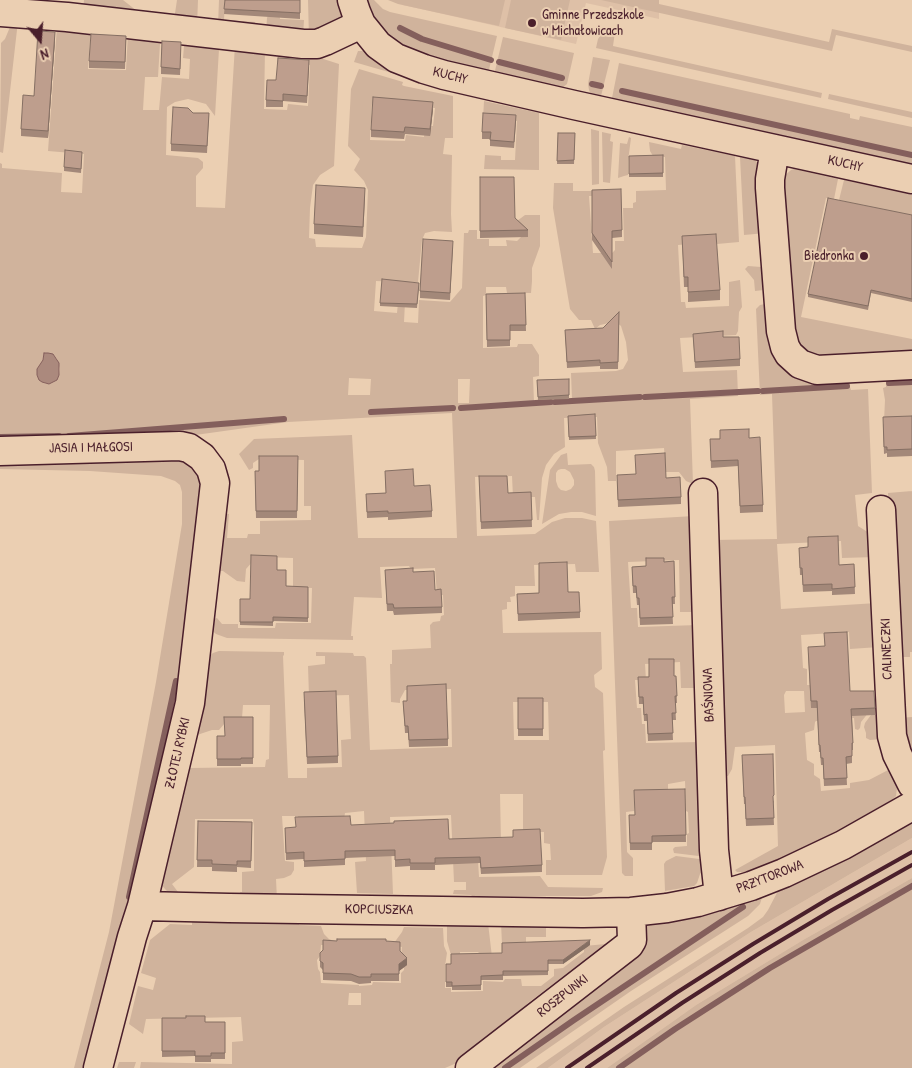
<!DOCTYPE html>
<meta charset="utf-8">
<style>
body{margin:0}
#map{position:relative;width:912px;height:1068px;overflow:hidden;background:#ebcfb2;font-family:"Patrick Hand",sans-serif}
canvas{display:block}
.north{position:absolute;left:15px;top:15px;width:50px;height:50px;-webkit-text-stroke:4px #ebcfb2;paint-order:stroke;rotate:162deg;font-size:14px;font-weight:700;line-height:20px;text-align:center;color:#4a1f2b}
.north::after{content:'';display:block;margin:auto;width:18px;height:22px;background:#4a1f2b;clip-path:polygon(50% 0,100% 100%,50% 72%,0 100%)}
</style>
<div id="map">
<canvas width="912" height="1068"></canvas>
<div class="north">N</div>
</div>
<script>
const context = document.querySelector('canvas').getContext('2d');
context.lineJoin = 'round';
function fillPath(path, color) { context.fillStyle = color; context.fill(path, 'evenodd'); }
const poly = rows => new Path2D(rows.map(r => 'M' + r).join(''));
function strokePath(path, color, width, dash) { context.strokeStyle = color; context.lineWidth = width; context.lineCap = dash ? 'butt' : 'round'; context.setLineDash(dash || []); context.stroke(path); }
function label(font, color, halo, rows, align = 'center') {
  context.font = font + ' "Patrick Hand",sans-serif'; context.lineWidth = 4; context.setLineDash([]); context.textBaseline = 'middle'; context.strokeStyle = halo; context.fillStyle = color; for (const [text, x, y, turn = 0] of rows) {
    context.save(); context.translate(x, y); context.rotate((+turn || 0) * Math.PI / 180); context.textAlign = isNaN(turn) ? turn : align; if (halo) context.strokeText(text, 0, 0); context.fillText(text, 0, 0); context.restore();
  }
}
fillPath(poly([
 [400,0,659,0,659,19,586,3,576,44,403,5,404,3],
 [912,838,912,878,803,940,696,1005,607,1068,548,1068,604,1027,751,932]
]), '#dec0a7');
fillPath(poly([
 [84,0,123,0,137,11,137,15,83,10],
 [177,0,198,0,197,26,174,20],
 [219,0,225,0,224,20,255,22,254,30,218,26],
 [308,0,339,0,343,14,340,21,309,38],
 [366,0,374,0,383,9,390,12,497,36,488,74,425,55,399,44,389,37,374,20],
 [388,0,505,0,499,26,398,4],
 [511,0,570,0,561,40,505,28],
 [601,0,659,0,659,4,829,42,832,29,912,46,912,52,836,35,832,51],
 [270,10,279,11,280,19,304,20,303,36,266,32,267,18],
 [18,21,3,153,0,152,1,43,5,39,10,27,14,23],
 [38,22,88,25,88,28,92,28,94,26,126,30,130,33,144,35,144,33,201,40,201,41,207,42,210,49,219,49,215,116,206,104,188,99,175,102,167,107,166,155,198,158,203,162,203,168,196,176,196,207,225,208,235,45,265,49,264,109,287,110,288,104,308,106,310,65,277,62,279,51,311,55,339,64,334,166,320,175,313,185,310,208,309,238,315,239,316,247,362,248,366,237,368,190,364,181,354,170,360,159,348,146,351,89,359,69,403,82,402,85,404,86,453,96,453,138,445,138,443,154,452,155,451,214,452,232,434,231,425,233,422,240,418,282,406,282,404,322,418,323,419,300,450,302,462,288,464,233,468,233,469,230,477,230,477,239,489,239,489,246,507,246,506,240,517,241,522,236,520,227,516,223,517,221,525,215,540,215,540,246,532,268,532,281,531,293,507,293,506,287,486,287,486,295,483,296,483,348,517,347,518,344,532,344,539,355,539,376,533,377,534,402,572,400,571,373,616,371,623,369,628,360,626,342,621,326,616,322,609,323,600,325,595,329,591,320,579,320,570,309,553,208,554,183,573,183,573,191,592,191,592,196,589,196,593,253,612,253,615,250,615,241,624,241,623,208,633,208,633,203,636,202,636,191,666,190,665,157,653,156,650,151,649,142,681,149,682,145,735,156,739,242,717,244,716,242,678,245,681,302,685,302,686,308,729,306,729,282,740,280,742,307,739,312,738,331,736,335,680,338,683,372,737,370,738,396,690,399,693,484,686,481,679,472,666,472,664,448,616,451,616,481,608,481,607,467,598,443,597,417,564,418,565,447,554,454,546,465,542,478,539,520,537,520,535,497,513,497,512,476,475,477,477,536,535,534,552,522,565,518,582,518,596,521,599,572,576,572,575,564,534,565,535,586,515,586,515,596,510,597,511,602,507,602,507,609,502,610,503,633,601,632,602,669,594,675,595,687,603,693,605,750,603,751,607,857,602,875,546,875,546,860,551,860,550,844,544,843,544,832,523,832,523,794,500,794,501,844,477,844,479,877,540,876,548,887,603,888,602,892,591,896,472,896,471,895,453,894,454,890,466,890,466,882,454,882,451,815,390,817,393,894,357,893,355,862,366,861,364,811,345,813,344,820,298,822,298,816,282,816,285,861,294,862,294,870,291,875,284,878,276,879,277,900,241,900,241,899,240,892,242,892,242,872,254,871,254,826,253,819,195,819,194,867,172,884,178,892,201,892,201,899,177,898,171,895,165,889,161,884,159,874,184,766,190,768,265,767,266,760,269,759,270,705,243,705,242,718,230,717,219,730,212,730,197,735,191,734,199,703,204,661,213,653,219,651,284,652,284,655,283,656,288,778,307,778,307,768,342,767,341,740,351,739,349,695,309,696,308,666,325,664,325,656,316,656,316,652,353,653,354,656,364,656,366,658,370,750,452,747,451,689,405,690,400,699,400,703,391,702,390,664,392,664,392,650,431,648,430,625,433,622,440,621,441,616,444,615,443,595,437,595,435,568,411,569,409,566,380,567,382,598,354,597,351,636,353,636,353,640,227,638,216,634,207,626,208,621,217,618,222,624,238,624,238,628,275,628,276,623,311,623,312,588,293,587,293,558,262,557,253,561,246,569,245,582,237,581,223,571,214,571,220,513,229,514,227,538,247,538,248,534,260,534,260,521,311,520,311,506,304,506,304,460,259,459,253,463,253,468,249,470,239,454,254,439,352,435,358,538,457,538,452,413,288,422,174,438,89,443,10,444,0,443,0,163,2,164,2,168,62,173,61,192,82,193,84,154,48,151,57,27,38,25],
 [92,28,128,33,126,70,88,69,90,41],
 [162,43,184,46,183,58,190,59,189,79,162,77,159,110,143,110,145,77,158,77,160,44],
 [372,103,435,108,433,126,425,126,424,137,406,135,405,141,370,140],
 [376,281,400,282,397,313,374,311],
 [44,353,53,354,57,359,60,369,59,375,57,380,48,384,42,382,39,379,37,375,37,369,43,360],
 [349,378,371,379,370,395,348,395],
 [458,379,470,379,469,403,458,403],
 [513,702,548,702,549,740,514,740],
 [612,30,615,32,613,46,822,93,821,98,596,48,598,39,602,33],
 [503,37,574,53,567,84,562,88,558,90,494,75],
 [358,51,365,51,387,68,406,77,354,62],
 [593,57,610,60,600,100,595,99,591,94,589,90,588,84],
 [619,63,850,114,850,118,859,120,860,116,912,127,912,169,611,103],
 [829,94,912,112,912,118,828,99],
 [484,101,539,113,539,170,484,169,485,155,501,156,501,160,515,160,517,121,483,119],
 [591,129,599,131,599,184,592,185],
 [602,132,611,134,610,141,613,142,610,183,603,182],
 [629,137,631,138,628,161,628,175,624,176,618,178,620,143,627,144],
 [740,157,755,160,759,165,766,233,744,235],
 [794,169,838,179,834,199,826,198,801,317,912,339,912,358,814,361,792,341,782,178,791,170],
 [844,180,912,195,912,216,839,200],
 [748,266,761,267,765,268,769,286,764,290,755,291,754,280,745,269],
 [765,304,774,340,848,381,851,390,868,389,872,493,855,495,858,526,874,536,875,557,842,558,841,541,777,544,781,609,877,603,879,647,850,649,849,632,801,635,803,668,807,669,807,685,820,685,869,712,861,722,860,728,858,730,855,729,854,718,816,721,815,722,814,730,805,733,807,760,814,764,814,775,820,779,821,791,850,788,850,783,869,780,892,768,893,770,892,776,897,788,896,796,892,800,807,847,759,867,745,872,737,872,735,870,778,846,775,745,735,747,732,769,728,776,720,776,713,540,777,539,772,394,760,395,756,309,760,305],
 [786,691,804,691,805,712,785,713,784,695],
 [912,373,912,419,884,421,885,400,883,388,886,387,886,379],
 [567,453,568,465,591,464,594,467,595,471,596,516,582,512,571,512,559,514,542,524,550,470,561,455],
 [561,469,565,469,570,472,574,480,574,485,571,489,566,491,561,490,558,487,556,481,556,473,558,470],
 [0,455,184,456,204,478,187,653,144,864,85,1068,74,1068,109,932,156,682,182,524,182,492,180,485,175,481,161,476,90,471,0,469],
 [912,477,912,652,910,652,910,657,896,657,888,493,912,491],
 [694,516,698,612,680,612,679,560,628,562,631,608,637,608,638,627,698,625,700,688,681,688,680,662,645,664,646,680,635,680,637,708,641,708,642,724,645,724,646,743,702,742,707,857,674,853,673,849,675,847,687,846,687,834,689,833,688,812,686,811,685,781,668,784,668,791,634,792,634,811,626,812,627,852,633,858,633,876,625,876,622,873,609,521],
 [873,714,874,715,882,715,882,739,870,740,866,738,866,733,864,727,865,723,871,715],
 [912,717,912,763,899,718],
 [912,819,912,838,751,932,604,1027,548,1068,536,1068,624,1007,748,928,763,917,768,910,780,887],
 [676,856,707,860,707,865,700,874,697,883,694,886,665,891,664,864,666,861],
 [912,878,912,1068,607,1068,696,1005,803,940],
 [763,894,760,904,748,916,631,991,520,1068,484,1068,643,923],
 [192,916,299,918,299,925,321,926,324,934,329,939,334,941,332,945,321,945,320,956,317,960,318,969,320,972,321,983,359,985,359,986,372,985,373,982,401,983,401,973,404,970,404,960,401,957,402,947,397,946,394,943,402,932,404,927,443,928,444,946,447,953,445,966,445,988,451,988,451,992,483,991,483,981,503,982,505,979,521,979,522,986,541,986,554,976,554,969,563,968,584,952,584,946,606,944,528,1003,510,1027,459,1062,445,1068,140,1068,141,1062,232,1064,232,1042,243,1041,241,1017,146,1019,143,1034,129,1024,138,986,153,990,156,978,141,973,150,940,170,924,192,925],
 [349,993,361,993,361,1005,348,1005],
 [447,920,488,923,492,957,483,957,478,952,460,952,460,955,451,955,447,941],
 [548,921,546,928,546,937,526,937,526,944,502,944,501,923],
 [119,1062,136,1062,134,1068,117,1068]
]), '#d0b39c');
const water = poly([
 [44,353,48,353,53,354,59,363,59,375,57,380,49,384,42,382,39,380,37,375,37,369,43,360,44,353]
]);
fillPath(water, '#ab897d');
strokePath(water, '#845f5c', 1);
strokePath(poly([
 [400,28,422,39,491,60],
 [499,62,562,78],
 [592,84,601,86],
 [622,91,912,155],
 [889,383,912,382],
 [763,391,847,386],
 [645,397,758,391],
 [555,402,640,397],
 [461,408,551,402],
 [371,412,453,408],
 [69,436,284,419],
 [0,437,59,436],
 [129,897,176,681],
 [505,1068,574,1020,743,907],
 [619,1068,675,1029,770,968,912,886]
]), '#845f5c', 6);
const minor = poly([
 [352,0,356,12,361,24,378,45,396,58,424,69,444,75,574,105,912,179],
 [0,12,67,17,303,44,317,44,325,41,361,24],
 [775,149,770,179,770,188,781,331,785,347,789,354,800,364,817,370,912,365],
 [0,451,180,446,189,448,202,457,211,469,215,483,190,703,142,906,132,937,98,1068],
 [703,493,714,850,719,896],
 [881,510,892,736,897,754,912,784],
 [142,906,229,908,583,913,631,912,667,908,698,902,751,886,784,873,843,845,912,806],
 [470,1068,629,945,632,940,631,912]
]);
strokePath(minor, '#4a1f2b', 31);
strokePath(minor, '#ebcfb2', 28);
strokePath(poly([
 [567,1068,676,993,753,944,828,899,912,852],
 [587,1068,682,1003,760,953,832,910,912,865]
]), '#4a1f2b', 4);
fillPath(poly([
 [225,0,300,0,300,19,224,14],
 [126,36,125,69,89,68,89,61],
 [55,39,48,138,21,136,21,129],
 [181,49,180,75,161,74,161,67],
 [309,67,307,103,283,101,283,107,266,107,266,100,276,80],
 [433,109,430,136,405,134,404,139,371,137,371,130],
 [193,113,209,113,207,153,171,151,171,144],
 [516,122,514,148,490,146,490,139,482,139,482,132],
 [558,133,575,133,574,164,557,164],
 [82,155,81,173,64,171,64,167],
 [663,155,663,177,629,177,629,156],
 [480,177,515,218,528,230,528,237,480,238],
 [592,190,622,230,622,237,612,238,612,269,592,240],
 [365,198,363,237,314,234,314,224],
 [912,215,912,302,871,293,868,310,808,297,808,294],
 [682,236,720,290,720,300,688,302,688,287,684,287],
 [453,247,450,300,420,298,420,291],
 [419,283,417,308,380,306,380,303],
 [525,293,526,331,510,331,510,346,487,347,486,294],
 [619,312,618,369,600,369,600,366,567,368,565,330,603,328],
 [693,334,723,337,740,359,740,366,695,368],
 [569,379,569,399,538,400,537,380],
 [595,414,596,439,569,440,568,416],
 [912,416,912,456,887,457,887,453,884,454,883,424],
 [749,438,763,505,763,512,740,513,738,466,711,468,710,439],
 [298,456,297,518,256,518,255,471,259,471],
 [385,471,414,486,432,511,432,517,388,520,388,517,367,518,366,494,386,493],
 [617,475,666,478,681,497,681,504,618,507],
 [479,476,508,493,531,492,532,527,481,529],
 [799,548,839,565,854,564,855,594,832,595,832,591,803,592,802,575,800,575],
 [674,561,675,604,672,604,673,624,640,625,639,605,637,605,636,593,633,593,632,567,646,566,664,562],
 [277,570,286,586,308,587,308,622,273,621,273,626,240,625,240,599,250,599],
 [385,570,413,572,435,590,442,607,442,613,394,615,393,611,387,611],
 [568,592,580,612,580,618,518,621,517,594],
 [824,633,850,691,875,708,875,715,852,716,853,743,853,750,852,750,852,763,846,764,847,785,824,786,823,765,821,765,820,752,819,752,817,708,811,708,808,653,825,646],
 [676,676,677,703,675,703,676,720,672,720,673,740,648,741,647,721,644,721,643,704,639,704,638,677],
 [518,698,543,698,543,736,518,736],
 [304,699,338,756,338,763,307,764],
 [403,701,448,739,448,746,409,747,408,733,405,733],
 [253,717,253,764,241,764,241,766,217,766,217,736,225,736],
 [742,755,774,802,773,803,774,825,746,826,745,804,744,804],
 [685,789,686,842,652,842,652,850,630,850,629,815,635,815],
 [198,821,252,822,251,868,237,867,237,872,212,871,212,867,197,867],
 [351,825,449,839,542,865,542,872,481,874,480,863,435,865,435,870,410,870,410,866,395,867,395,856,345,858,345,865,304,867,304,859,286,860,285,828],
 [337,941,386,941,400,952,407,965,399,971,399,981,371,981,371,983,359,984,351,981,323,980,323,970,320,967,320,961],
 [590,945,563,964,548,964,548,975,503,976,503,980,481,980,481,990,452,990,452,987,446,987,446,964,451,964],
 [162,1018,205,1022,225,1022,225,1059,211,1059,211,1062,195,1062,195,1056,162,1057]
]), '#a38879');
fillPath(poly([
 [55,32,55,39,48,138,48,131],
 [433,102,433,109,430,136,430,129],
 [590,940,590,945,563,964,563,960],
 [407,958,407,965,399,971,399,981,399,964]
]), '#856f63');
const building = poly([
 [225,0,300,0,300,13,224,9,225,0],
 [38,31,55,32,48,131,21,129,23,95,34,96,38,31],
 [91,34,126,36,125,62,89,61,91,34],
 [162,41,181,42,180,69,161,67,162,41],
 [278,58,309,60,307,96,283,94,283,101,266,100,267,80,276,80,278,58],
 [373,97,433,102,430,129,405,127,404,132,371,130,373,97],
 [173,107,188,108,193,113,209,113,207,146,171,144,173,107],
 [483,113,516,115,514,142,490,140,491,132,482,132,483,113],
 [558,133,575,133,574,160,557,161,558,133],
 [65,150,82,152,81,169,64,167,65,150],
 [663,155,663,173,629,174,629,156,663,155],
 [480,177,514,177,515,218,528,230,480,231,480,177],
 [316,185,365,188,363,227,314,224,316,185],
 [621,189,622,230,612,231,612,262,592,233,592,190,621,189],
 [828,198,912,215,912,299,871,290,868,306,808,294,828,198],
 [716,234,720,290,688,292,688,277,684,277,682,236,716,234],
 [423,239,453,241,450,293,420,291,423,239],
 [382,279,419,283,417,304,380,303,382,279],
 [525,293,526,325,510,325,510,340,487,340,486,294,525,293],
 [619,312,618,362,600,363,600,360,567,362,565,330,603,328,619,312],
 [723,331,723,337,739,337,740,359,695,362,693,334,723,331],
 [569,379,569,395,538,397,537,380,569,379],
 [595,414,596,436,569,437,568,416,595,414],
 [912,416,912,449,887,450,887,447,884,447,883,417,912,416],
 [749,429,749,438,760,437,763,505,740,506,738,460,711,461,710,439,720,439,720,430,749,429],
 [665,453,666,478,680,477,681,497,618,500,617,475,636,474,635,455,665,453],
 [259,456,298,456,297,511,256,511,255,471,259,471,259,456],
 [413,469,414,486,430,485,432,511,388,513,388,511,367,512,366,494,386,493,385,471,413,469],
 [479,476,507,476,508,493,531,492,532,520,481,522,479,476],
 [838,536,839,565,854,564,855,587,832,589,832,584,803,585,802,568,800,568,799,548,808,547,808,537,838,536],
 [251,555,277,556,277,570,286,570,286,586,308,587,308,618,273,617,273,622,240,622,240,599,250,599,251,555],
 [646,558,664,558,664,562,674,561,675,597,672,597,673,617,640,618,639,598,637,598,636,586,633,586,632,567,646,566,646,558],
 [567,562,568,592,579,592,580,612,518,614,517,594,539,593,539,563,567,562],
 [413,568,413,572,434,571,435,590,441,589,442,607,394,608,393,604,387,604,385,570,413,568],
 [847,632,850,691,874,691,875,708,851,709,853,743,852,743,852,756,846,757,847,778,824,779,823,758,821,758,820,745,819,745,817,701,811,701,808,647,825,646,824,633,847,632],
 [649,659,674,659,674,676,676,676,677,696,675,696,676,713,672,713,673,733,648,734,647,714,644,715,643,697,639,697,638,677,649,677,649,659],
 [446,684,448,739,409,740,408,726,405,726,403,701,407,701,407,686,446,684],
 [336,691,338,756,307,757,304,692,336,691],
 [518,698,543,698,543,729,518,729,518,698],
 [224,717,253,717,253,758,241,758,241,759,217,759,217,736,225,736,224,717],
 [773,754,774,795,773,796,774,818,746,819,745,797,744,797,742,755,773,754],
 [685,789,686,835,652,836,652,843,630,843,629,815,635,815,634,790,685,789],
 [350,816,351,825,394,823,394,821,448,819,449,839,513,837,513,830,540,829,542,865,481,868,480,857,435,858,435,863,410,863,410,859,395,860,395,850,345,851,345,859,304,861,304,852,286,853,285,828,296,827,295,817,350,816],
 [198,821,252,822,251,861,237,861,237,865,212,864,212,860,197,860,198,821],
 [337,939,386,939,386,941,400,942,400,951,407,958,399,964,399,974,371,974,371,977,359,977,351,974,323,973,323,963,320,961,320,953,323,950,323,940,337,941,337,939],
 [590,940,563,960,548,960,548,971,503,971,503,975,481,976,481,985,452,986,452,982,446,982,446,964,451,964,451,954,502,953,502,943,590,940],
 [186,1016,205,1016,205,1022,225,1022,225,1053,211,1053,211,1056,195,1056,195,1051,162,1051,162,1018,186,1018,186,1016]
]);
fillPath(building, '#be9e8d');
strokePath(building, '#856f63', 1);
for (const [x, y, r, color] of [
 [532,23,5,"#4a1f2b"],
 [864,256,5,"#4a1f2b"]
]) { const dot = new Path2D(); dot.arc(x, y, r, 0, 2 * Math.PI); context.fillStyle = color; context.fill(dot); strokePath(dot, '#ebcfb2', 2); }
label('14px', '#4a1f2b', '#ebcfb2', [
 ["Gminne Przedszkole",542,15],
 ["w Michałowicach",542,31],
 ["Biedronka",854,256,"right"]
], 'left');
label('14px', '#4a1f2b', '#ebcfb2', [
 ["KUCHY",450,76,14],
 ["KUCHY",845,164,13],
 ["JASIA I MAŁGOSI",91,448,-1],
 ["CALINECZKI",887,649,-92],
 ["BAŚNIOWA",709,695,-92],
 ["ZŁOTEJ RYBKI",178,753,-77],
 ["PRZYTOROWA",770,877,-21],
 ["KOPCIUSZKA",379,910,1],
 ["ROSZPUNKI",563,996,-38]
]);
</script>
